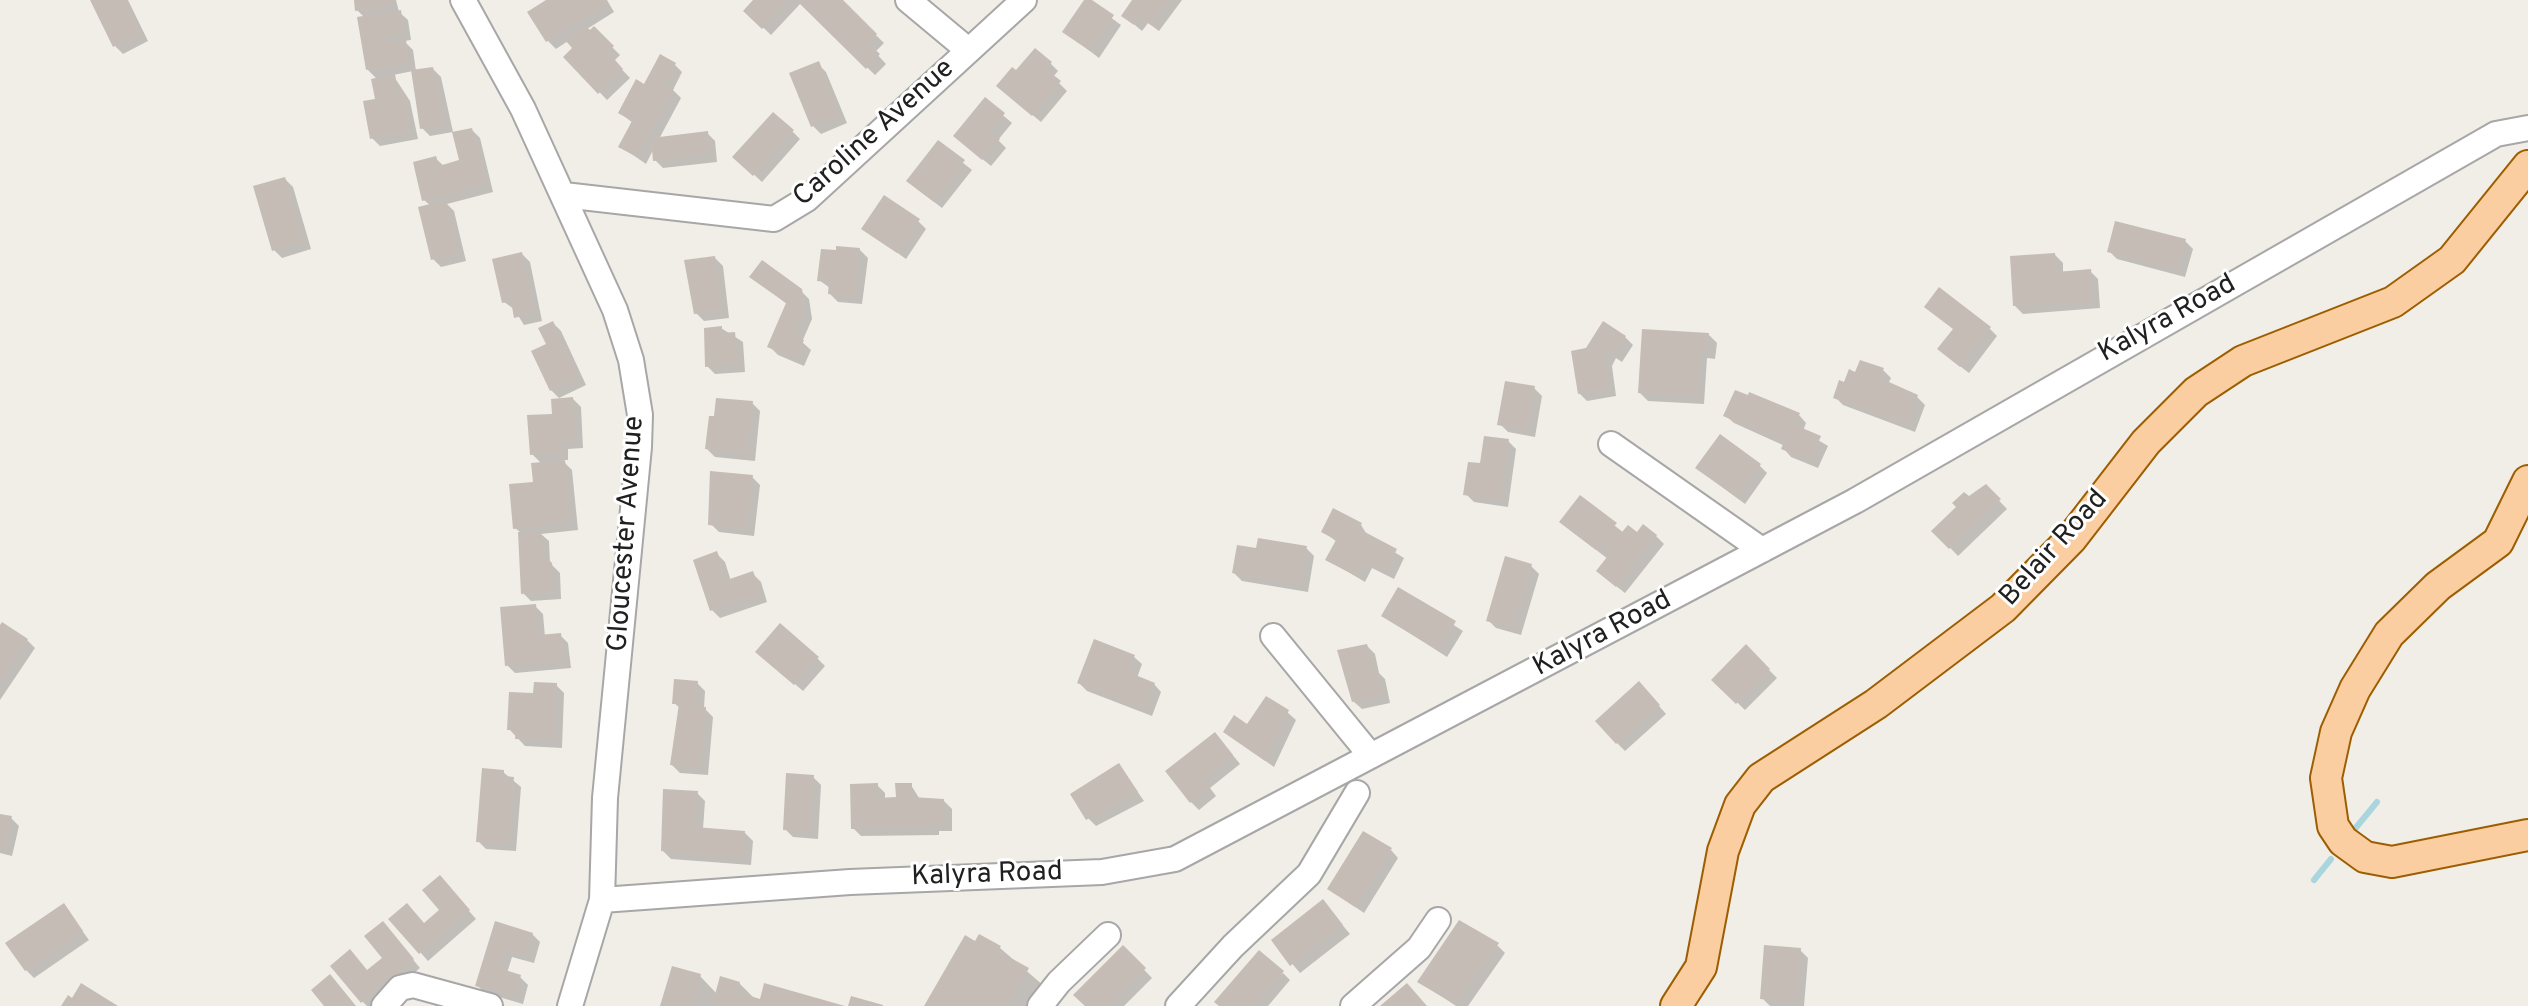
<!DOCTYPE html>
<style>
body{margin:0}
canvas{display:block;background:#f1ede7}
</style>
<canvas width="2528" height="1006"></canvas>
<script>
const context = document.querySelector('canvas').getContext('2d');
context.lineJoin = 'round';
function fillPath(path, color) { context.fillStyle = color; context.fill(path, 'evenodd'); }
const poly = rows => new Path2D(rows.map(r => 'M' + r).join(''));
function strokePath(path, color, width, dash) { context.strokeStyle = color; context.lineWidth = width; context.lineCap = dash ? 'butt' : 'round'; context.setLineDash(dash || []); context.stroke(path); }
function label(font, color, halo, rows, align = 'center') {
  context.font = font + ' Overpass,sans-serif'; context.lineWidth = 6; context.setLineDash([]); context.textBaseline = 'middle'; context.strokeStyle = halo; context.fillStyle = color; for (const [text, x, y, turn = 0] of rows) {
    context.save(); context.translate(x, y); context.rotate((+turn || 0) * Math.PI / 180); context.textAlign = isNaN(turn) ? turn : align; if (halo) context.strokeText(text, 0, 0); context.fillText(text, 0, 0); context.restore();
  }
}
fillPath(poly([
 [92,0,128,0,148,41,123,54,115,46],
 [356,0,396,0,399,12,408,20,411,40,404,41,413,50,416,71,433,69,441,77,453,132,430,136,422,128,413,71,393,75,410,101,418,139,380,146,372,138,378,80,368,70,365,18,357,10],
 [550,0,607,0,614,12,587,29,590,33,594,29,620,55,614,61,630,78,607,100,566,57,575,48,568,41,556,49,548,41],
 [756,0,840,0,884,43,875,52,886,64,875,75,801,3,771,35,746,11],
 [1087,0,1121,25,1099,58,1065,32],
 [1134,0,1182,0,1159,31,1148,23,1142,31,1123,15],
 [1050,63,1058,71,1053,77,1067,91,1041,122,1007,94,1017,73],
 [674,64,682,72,673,90,681,98,659,139,707,133,715,141,717,162,663,168,655,160,654,148,646,164,620,146,633,123,620,113,644,86],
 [818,64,826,72,847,123,821,134,813,126],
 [985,100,1012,123,998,140,1006,148,991,166,963,143],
 [472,130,480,138,493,192,447,204,454,211,466,261,441,267,433,259,431,206,424,200,435,158,444,166,462,162],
 [792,131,800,139,762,182,735,157],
 [938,143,972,170,942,208,917,189],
 [285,179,293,187,311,249,282,258,274,250],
 [918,221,926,229,906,259,864,229],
 [2185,241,2193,249,2185,277,2117,259,2109,251],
 [860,250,868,258,862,304,838,302,830,294,830,288,819,280],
 [522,254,530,262,542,321,524,325,514,309,504,302],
 [2055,255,2063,263,2063,273,2090,271,2098,279,2100,308,2023,314,2015,306],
 [715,258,723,266,729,318,704,321,696,313,691,296,687,262],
 [752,277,800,290,809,299,812,319,802,342,811,350,804,366,778,355,770,347,787,304],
 [553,323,561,331,586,385,559,398,551,390,549,345],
 [721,328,743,342,745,372,715,374,707,366],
 [1989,328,1997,336,1969,373,1948,357,1955,330],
 [1709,335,1717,343,1715,359,1707,358,1704,404,1648,401,1640,393],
 [1625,337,1633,345,1622,362,1616,358,1612,366,1616,396,1587,401,1579,393,1573,352],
 [1883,370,1891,378,1888,384,1917,397,1925,405,1915,432,1843,405,1835,397,1850,372,1856,375],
 [1534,388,1542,396,1535,437,1508,432,1500,424],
 [573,399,581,407,583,448,568,449,568,460,562,460,572,470,578,530,541,534,549,541,550,563,560,573,561,599,531,601,523,593,520,532,515,528,542,464,532,454,554,416],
 [752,403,760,411,755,461,715,457,707,449],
 [1799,415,1806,423,1803,431,1828,446,1818,468,1791,457,1784,449,1785,446,1734,423,1726,416],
 [1508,441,1516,449,1508,507,1474,502,1466,494,1482,466],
 [1759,465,1767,473,1745,504,1706,475],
 [752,477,760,485,754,536,719,532,711,524],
 [1986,487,2007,509,1958,556,1934,531],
 [1580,498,1624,533,1656,536,1664,544,1625,593,1607,579,1608,559,1570,530],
 [1361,525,1368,536,1404,558,1394,579,1372,568,1365,582,1328,560,1337,542,1323,531],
 [1306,548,1314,556,1308,592,1242,581,1234,573,1258,551],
 [717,554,725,562,731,581,753,574,761,582,767,602,720,618,712,610],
 [1531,566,1539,574,1521,635,1496,628,1488,620],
 [1399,590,1463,631,1447,657,1383,616],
 [535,606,543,614,545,637,560,635,568,643,571,668,515,673,507,665],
 [0,629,27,640,35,648,0,700],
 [1367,646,1375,654,1379,673,1385,679,1390,703,1362,709,1353,701],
 [1746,647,1777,678,1745,710,1714,680],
 [1134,657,1142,664,1137,678,1154,684,1161,692,1152,716,1087,691,1079,683],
 [817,658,825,666,803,691,766,659],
 [697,683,705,691,704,708,713,717,708,775,680,773,672,765,681,709,674,703],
 [556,685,564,693,562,748,525,746,509,729],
 [1647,692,1666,714,1625,751,1617,743],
 [1287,712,1296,720,1274,767,1225,732],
 [1223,743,1240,764,1210,788,1216,796,1199,810,1191,802],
 [1119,765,1144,801,1096,826,1088,818],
 [503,772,521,787,516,851,486,849,478,841],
 [813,777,821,785,818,839,793,837,785,829],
 [877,785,885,793,885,799,898,799,911,785,919,798,944,801,952,809,952,831,939,831,939,835,861,836,853,828],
 [697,793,705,801,703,829,745,833,753,841,751,865,671,859,663,851],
 [0,816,11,818,19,826,12,856,0,853],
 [1391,850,1398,858,1364,913,1329,889],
 [447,886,476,919,428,961,391,919,424,925,442,910],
 [1323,902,1350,934,1300,973,1273,941],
 [64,906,89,940,34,978,26,970],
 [496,924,532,934,540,942,534,963,512,957,507,973,520,977,528,985,523,1004,485,993,477,985],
 [390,932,420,968,374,1006,367,1006,362,1001,368,972,385,958],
 [976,944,1000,948,1044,986,1033,1006,927,1006],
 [1497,945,1505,953,1468,1006,1456,1006,1420,982],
 [1123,948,1152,978,1124,1006,1087,1006],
 [1800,950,1808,958,1804,1006,1770,1006,1762,998],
 [1283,973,1290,980,1268,1006,1221,1006],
 [700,976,717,994,739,983,755,999,841,1006,662,1006]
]), '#0003');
strokePath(poly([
 [2354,830,2377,802],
 [2314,880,2331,859]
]), '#a8d5de', 6);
fillPath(poly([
 [90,0,126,0,142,33,113,47],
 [354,0,391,0,392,5,355,11],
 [546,0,606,0,608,3,546,42,527,12],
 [753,0,789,0,762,29,743,11],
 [802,0,843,0,877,34,868,43,880,54,866,69,799,3],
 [1084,0,1092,0,1114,15,1090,51,1062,32],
 [1132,0,1169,0,1151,25,1139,17,1134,25,1121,16],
 [401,10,404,33,388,35,389,43,406,40,409,63,366,70,357,17],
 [584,24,590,30,594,26,614,46,608,52,623,69,598,94,563,57,572,48,566,41],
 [1035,48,1052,62,1046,69,1061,81,1032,116,996,86,1012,67,1016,70],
 [660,54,676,63,665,83,674,88,637,157,618,147,632,121,618,113,636,79,644,84],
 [819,61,840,115,811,127,789,73],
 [433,67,446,125,420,129,411,70],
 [395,74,398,92,403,91,411,131,370,139,363,101,375,99,371,79],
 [985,97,1005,113,991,131,1000,139,982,160,953,136],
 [773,112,794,130,753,176,732,157],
 [472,128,487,185,422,201,413,162,436,156,439,166,459,160,452,132],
 [708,131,710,154,653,161,651,138],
 [938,140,965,160,934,202,906,181],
 [285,177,304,241,272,251,253,186],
 [884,195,920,219,897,253,861,229],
 [446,200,459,253,431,260,418,207],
 [2115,221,2186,239,2177,270,2107,252],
 [836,246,860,248,855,297,828,294,829,282,817,281,821,249,836,250],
 [522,252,535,313,514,318,511,301,502,303,492,259],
 [2055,253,2057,272,2091,269,2093,301,2013,306,2010,256],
 [715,256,722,310,694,314,684,260],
 [762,260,802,289,805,310,794,336,804,340,796,359,767,347,786,303,749,277],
 [1939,287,1991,327,1960,367,1937,349,1953,329,1924,307],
 [553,321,579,377,550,391,531,351,546,344,538,328],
 [1603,321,1626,336,1614,356,1607,352,1605,357,1609,389,1578,394,1571,351,1586,348],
 [722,326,722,333,735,332,738,364,705,367,704,328],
 [1642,329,1709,333,1708,351,1700,351,1697,397,1638,393],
 [1860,360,1884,368,1880,378,1918,395,1907,425,1833,398,1839,380,1844,382,1849,369,1855,372],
 [1505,381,1535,386,1527,430,1497,425],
 [1735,390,1748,395,1749,392,1800,413,1795,425,1821,436,1810,461,1781,449,1784,442,1723,416],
 [573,397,576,441,561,442,561,452,530,455,527,415,552,414,551,399],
 [716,398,753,401,747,454,705,449,709,416,714,416],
 [1720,434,1761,464,1736,497,1695,468],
 [1484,436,1509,439,1500,500,1463,495,1468,462,1480,463],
 [565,460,571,522,513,529,509,484,533,482,531,463],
 [710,471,753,475,747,529,708,525],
 [1986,484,2001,499,1949,549,1931,531,1956,507,1952,503,1964,492,1969,496],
 [1580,495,1617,523,1614,526,1622,532,1628,525,1637,532,1643,524,1657,535,1616,587,1596,571,1611,552,1601,544,1596,550,1559,522],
 [1333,508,1362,523,1359,529,1397,549,1385,573,1364,562,1356,576,1325,560,1336,540,1321,532],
 [541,531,543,554,552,563,554,592,521,594,518,532],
 [1258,538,1307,546,1300,585,1232,573,1237,545,1256,548],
 [717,551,727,580,753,571,761,594,710,611,693,560],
 [1505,556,1532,564,1513,629,1486,621],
 [1398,587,1456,621,1439,651,1381,616],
 [536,604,539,635,561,633,564,661,505,666,500,607],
 [2,622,28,639,0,681,0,625],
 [780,623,819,657,794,685,755,652],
 [1094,639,1135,655,1128,672,1155,683,1144,709,1077,683],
 [1367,644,1384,695,1352,702,1337,650],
 [1746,644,1770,669,1736,704,1711,680],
 [674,679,698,681,696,706,706,707,701,768,670,765,679,704,672,704],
 [1639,681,1660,705,1616,744,1595,721],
 [534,682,557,683,554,740,515,739,516,730,507,730,509,692,533,693],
 [1266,696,1289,710,1265,761,1223,732,1234,715,1247,724],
 [1215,732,1233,755,1204,779,1210,787,1190,803,1165,771],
 [1119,763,1138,792,1086,820,1070,794],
 [482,768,504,770,504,776,514,777,509,844,476,842],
 [786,773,814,775,811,832,783,830],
 [878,783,878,798,896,797,895,783,912,783,912,797,944,799,945,823,932,823,932,827,851,829,850,784],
 [663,789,698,791,695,827,745,831,743,858,661,851],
 [0,814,12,816,4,849,0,848],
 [1363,831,1392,848,1355,907,1327,889],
 [440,875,470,910,419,954,388,919,407,903,424,923,439,910,422,890],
 [1323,899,1343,925,1290,966,1271,940],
 [64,903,83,931,25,971,5,943],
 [1459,920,1499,943,1456,1005,1417,982],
 [383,921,414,959,361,1003,330,966,350,949,367,970,382,958,364,936],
 [495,921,533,933,526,956,504,950,499,968,521,975,515,997,475,986],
 [979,934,1001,946,998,951,1029,968,1007,1006,924,1006,965,935,975,941],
 [1123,945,1146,968,1109,1006,1085,1006,1073,995],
 [1764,945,1801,948,1796,1002,1760,999],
 [1259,950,1284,971,1254,1006,1219,1006,1214,1002],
 [672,966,701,974,692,1006,660,1006],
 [330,974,356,1006,324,1006,311,990],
 [720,976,740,982,737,992,760,999,764,983,845,1006,712,1006],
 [81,983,118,1006,61,1006,68,995,72,998],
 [1407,983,1427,1006,1380,1006],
 [851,996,883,1005,883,1006,848,1006]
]), '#c5bcb6');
const minor = poly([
 [463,0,523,109,615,310,631,360,640,415,639,447,605,798,602,900,570,1006],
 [908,0,968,50],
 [564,195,774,219,807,199,1024,0],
 [1611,444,1762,550],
 [1273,636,1371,756],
 [602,900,850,882,1102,872,1175,859,1855,501,2496,134,2528,128],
 [384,1006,400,988,413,985,490,1006],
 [1040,1006,1059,982,1108,935],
 [1178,1006,1233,946,1309,874,1357,793],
 [1353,1006,1419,948,1438,920]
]);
const major = poly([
 [2528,481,2498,542,2438,586,2389,634,2355,689,2336,732,2326,778,2333,826,2343,841,2365,857,2392,862,2528,835],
 [1676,1006,1701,967,1723,851,1740,805,1761,778,1876,704,2003,608,2071,539,2146,442,2196,392,2243,361,2393,302,2452,260,2528,166]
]);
strokePath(minor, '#a7a7a7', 28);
strokePath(major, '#9c5e01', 34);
strokePath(minor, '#fff', 24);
strokePath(major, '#fbcea1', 30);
label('28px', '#202020', '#fff', [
 ["Caroline Avenue",875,134,-42],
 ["Kalyra Road",2168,320,-29],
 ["Gloucester Avenue",628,534,-86],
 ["Belair Road",2055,549,-48],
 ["Kalyra Road",1603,635,-28],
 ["Kalyra Road",987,876,-2]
]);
</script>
